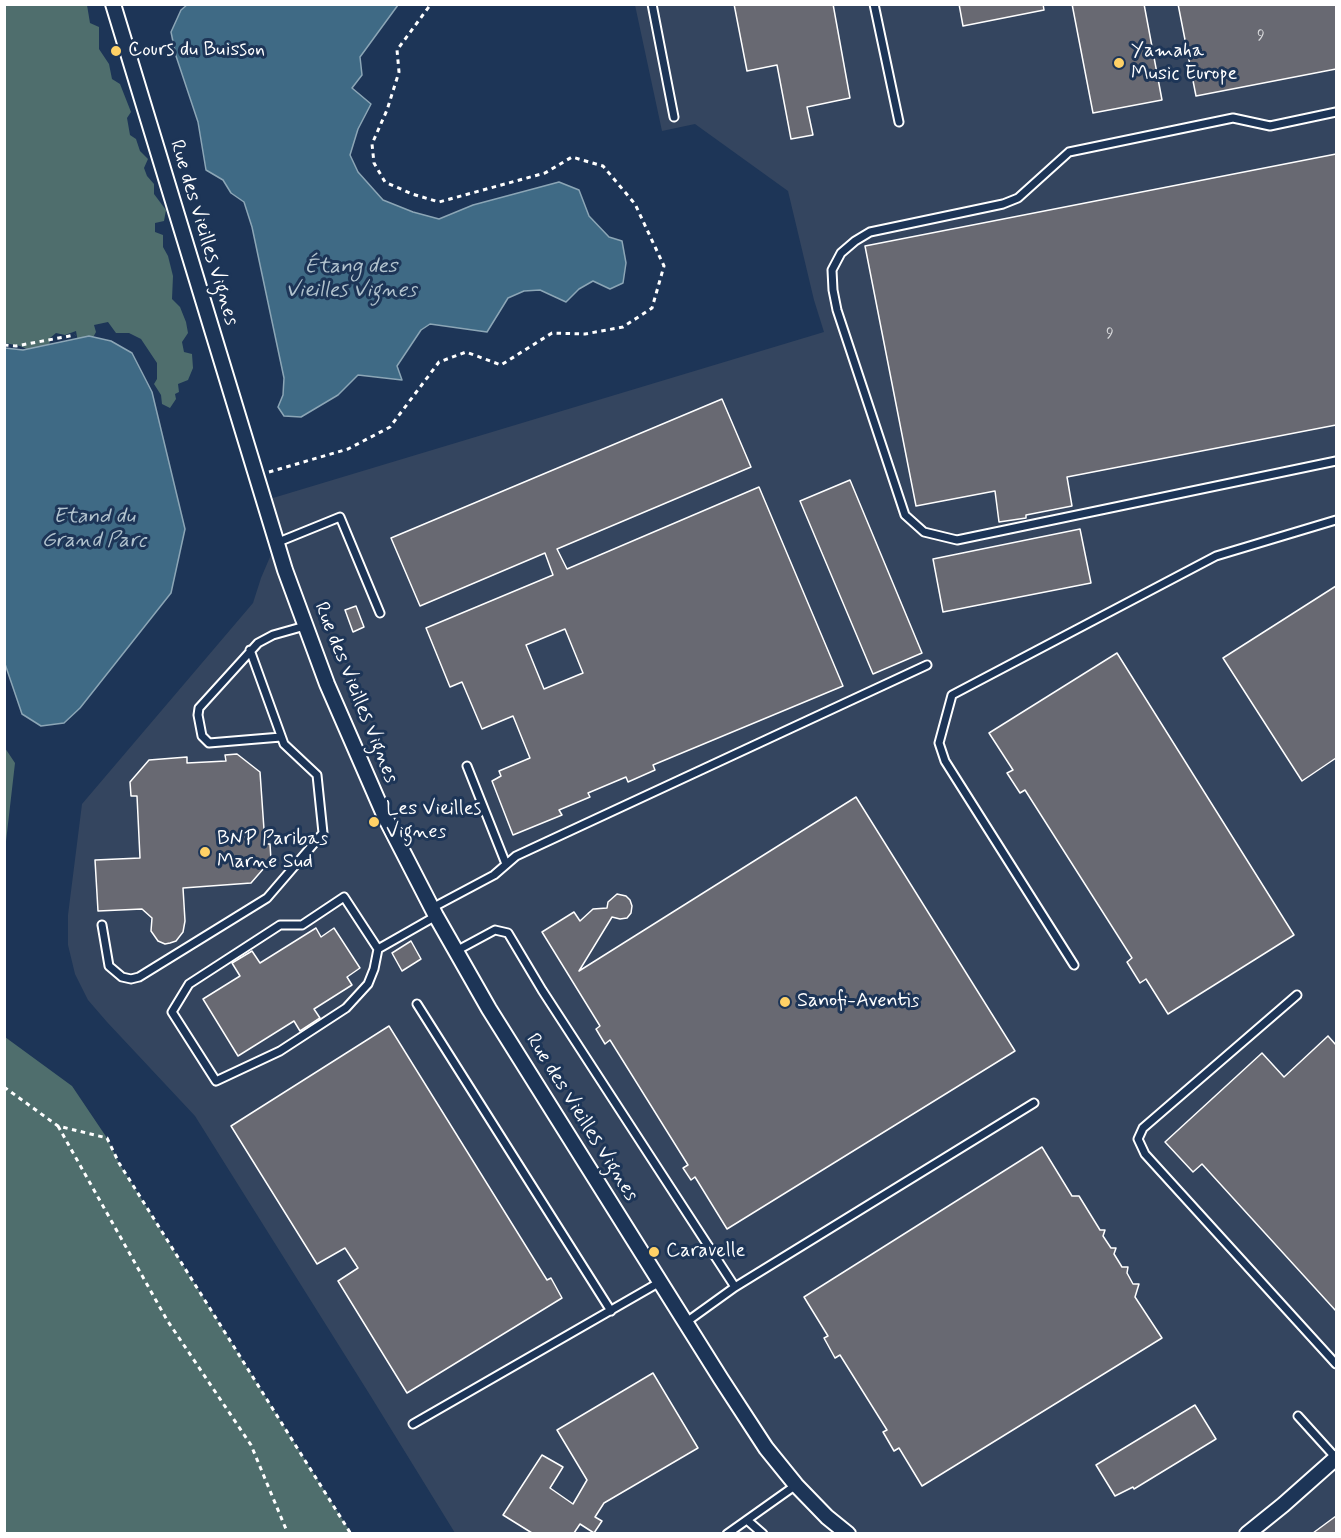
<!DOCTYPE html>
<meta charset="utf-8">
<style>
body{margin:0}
#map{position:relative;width:1341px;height:1538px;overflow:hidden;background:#1d3557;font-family:Mynerve,sans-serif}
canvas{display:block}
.frame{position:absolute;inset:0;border:6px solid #fff;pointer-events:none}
</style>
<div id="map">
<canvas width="1341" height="1538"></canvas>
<div class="frame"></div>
</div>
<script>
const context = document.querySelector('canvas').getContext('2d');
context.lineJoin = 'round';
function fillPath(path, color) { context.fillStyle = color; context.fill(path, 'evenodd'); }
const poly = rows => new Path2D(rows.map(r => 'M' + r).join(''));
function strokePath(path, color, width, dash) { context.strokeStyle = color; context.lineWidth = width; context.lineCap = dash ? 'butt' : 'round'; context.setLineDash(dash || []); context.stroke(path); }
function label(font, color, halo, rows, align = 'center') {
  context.font = font + ' Mynerve,sans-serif'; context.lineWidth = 6; context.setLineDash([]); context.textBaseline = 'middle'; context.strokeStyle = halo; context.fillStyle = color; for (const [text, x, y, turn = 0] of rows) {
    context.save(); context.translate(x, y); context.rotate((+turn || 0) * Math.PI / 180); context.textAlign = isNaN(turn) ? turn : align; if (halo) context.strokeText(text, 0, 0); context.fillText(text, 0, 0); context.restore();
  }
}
fillPath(poly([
 [635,5,1336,5,1336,1533,455,1533,370,1395,195,1116,107,1022,88,1000,75,974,68,945,68,915,82,804,253,603,261,578,276,543,263,501,824,332,814,300,788,191,695,124,662,131]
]), '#34455f');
fillPath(poly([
 [4,5,87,5,90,23,99,27,99,49,109,64,112,79,120,84,131,112,127,118,130,135,136,139,140,151,148,159,144,168,147,176,154,184,154,194,166,210,164,221,155,223,155,232,163,235,163,247,168,256,173,276,172,299,180,307,186,322,188,333,182,342,184,352,192,354,193,368,188,380,178,384,179,392,175,394,176,399,170,408,162,404,161,395,154,384,157,379,157,363,141,339,129,333,116,333,108,322,94,325,96,332,90,343,78,342,76,331,65,335,56,333,50,338,49,349,36,353,20,346,5,343],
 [5,748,15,763,5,850,4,748],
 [5,1037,72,1086,107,1138,119,1163,351,1533,5,1533]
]), '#4f6e6d');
const water = poly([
 [188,4,398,5,360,57,362,75,352,88,371,104,358,129,350,155,358,172,383,200,413,212,439,219,473,205,559,182,579,190,589,216,609,237,622,241,626,263,623,283,610,289,593,281,579,289,566,302,540,290,524,291,508,298,487,332,430,324,421,330,397,366,402,380,358,375,338,395,301,417,284,416,278,407,283,395,284,378,252,227,244,202,231,193,223,180,206,170,198,122,176,56,171,32,181,10,188,4],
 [89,336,111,341,132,353,152,392,185,529,171,593,80,708,64,723,41,726,22,714,5,664,5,348,23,350,89,336]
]);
fillPath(water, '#3f6a85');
strokePath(water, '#8ca6b6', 1.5);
const building = poly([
 [734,4,833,4,850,98,807,107,813,135,791,139,777,65,747,71,734,4],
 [959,4,1043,4,1044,10,963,26,959,4],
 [1072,4,1144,4,1162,100,1093,113,1072,4],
 [1178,4,1336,4,1336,69,1196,96,1178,4],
 [1336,154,1336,425,1067,477,1072,506,1026,515,1026,518,999,522,995,491,916,506,865,246,1336,154],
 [722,399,751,467,557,549,567,569,759,487,843,686,653,765,655,770,628,782,626,777,588,793,590,797,559,810,562,815,513,835,492,781,501,776,499,771,530,758,513,716,482,729,462,682,450,687,426,628,553,575,545,553,420,606,391,538,722,399],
 [565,629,583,673,544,689,526,645,565,629],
 [850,480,922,653,873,674,800,501,850,480],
 [1080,529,1091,583,943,612,933,559,1080,529],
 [1336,586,1336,758,1302,781,1223,658,1336,586],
 [356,606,364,627,353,632,345,610,356,606],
 [1117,653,1294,935,1168,1014,1146,979,1140,983,1127,962,1132,958,1025,790,1020,793,1007,773,1013,770,989,733,1117,653],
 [237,754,260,772,265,844,270,844,271,860,251,883,183,888,185,921,183,932,176,941,170,943,165,944,158,941,151,931,152,918,142,909,98,911,95,860,140,858,137,796,131,796,130,782,149,760,187,757,187,763,226,761,225,755,237,754],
 [856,797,1015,1051,727,1229,695,1177,691,1180,683,1168,688,1165,610,1040,605,1044,596,1029,600,1026,542,932,574,912,580,921,593,909,607,908,608,902,617,894,626,896,630,900,632,906,631,913,627,918,620,919,612,917,579,971,856,797],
 [316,928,321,937,334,928,360,968,347,977,352,985,314,1009,320,1018,300,1031,294,1021,238,1056,203,999,240,976,232,963,252,951,260,963,316,928],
 [411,941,421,959,402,971,392,953,411,941],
 [389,1026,547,1280,551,1278,562,1298,407,1393,338,1281,358,1268,345,1248,317,1264,231,1126,389,1026],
 [1328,1036,1336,1045,1336,1311,1202,1164,1193,1172,1165,1142,1262,1053,1284,1077,1328,1036],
 [1042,1147,1072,1196,1079,1196,1100,1230,1105,1230,1103,1236,1111,1248,1116,1248,1114,1254,1122,1267,1128,1267,1127,1273,1133,1284,1139,1284,1135,1297,1162,1338,922,1486,899,1448,894,1451,883,1432,887,1430,840,1355,835,1358,824,1338,828,1336,804,1297,1042,1147],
 [653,1373,698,1448,604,1503,595,1517,602,1521,594,1533,580,1524,574,1533,532,1533,503,1515,542,1455,563,1467,550,1488,573,1504,587,1480,557,1430,653,1373],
 [1195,1405,1216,1439,1134,1489,1133,1487,1115,1496,1096,1465,1195,1405],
 [1336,1516,1336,1533,1313,1533,1336,1516]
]);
fillPath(building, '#686972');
strokePath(building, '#fff', 1.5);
const lane = poly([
 [652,4,674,117],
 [874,4,899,122],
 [1336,112,1270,126,1233,118,1069,152,1018,198,1003,204,870,232,855,241,841,253,832,270,833,290,837,310,905,515,924,532,957,540,1336,461],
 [276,543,340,517,380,613],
 [281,737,209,743,202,736,198,715,199,708,258,643,273,635,305,626],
 [467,766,506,864],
 [432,908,494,875,516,856,927,665],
 [102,925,109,966,122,977,131,979,139,977,267,898,323,833,317,775,284,744,250,650],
 [378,949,374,969,368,984,346,1008,280,1051,216,1081,172,1012,189,984,280,925,302,925,344,897,378,949,436,916],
 [456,951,495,930,508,933,542,990,735,1287],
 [1074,965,945,761,939,743,952,695,1216,556,1336,520],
 [1297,995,1143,1128,1138,1139,1145,1154,1336,1364],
 [417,1004,611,1311],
 [685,1323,735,1287,1034,1103],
 [1298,1416,1336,1458],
 [413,1424,660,1282],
 [747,1520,763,1534],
 [727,1534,796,1485]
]);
const street = poly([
 [113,4,285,570,327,684,385,817,436,916,489,1009,721,1379,766,1448,796,1485,827,1517,848,1534],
 [1247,1534,1283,1505,1336,1458]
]);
strokePath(lane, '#fff', 11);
strokePath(street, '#fff', 18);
strokePath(poly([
 [4,345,16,346,75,335],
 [269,472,348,449,390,427,439,362,466,352,501,365,552,333,585,334,623,327,652,308,664,266,635,204,603,166,572,157,545,173,439,202,412,194,385,182,374,163,372,144,387,110,399,72,397,50,431,4],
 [4,1087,58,1126,107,1138,119,1163,351,1534],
 [58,1126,167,1320,251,1445,288,1534]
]), '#fff', 3, [4.5, 4.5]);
strokePath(lane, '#1d3557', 7);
strokePath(street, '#1d3557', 14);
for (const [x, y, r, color] of [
 [116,51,6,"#ffd166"],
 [1119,63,6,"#ffd166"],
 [374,822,6,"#ffd166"],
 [205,852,6,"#ffd166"],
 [785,1002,6,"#ffd166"],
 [654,1252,6,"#ffd166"]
]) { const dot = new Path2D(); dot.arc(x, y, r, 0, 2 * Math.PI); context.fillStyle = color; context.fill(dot); strokePath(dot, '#1d3557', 2); }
label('16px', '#d9dadc', null, [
 ["9",1261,37],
 ["9",1110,335]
]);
label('20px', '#fff', '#1d3557', [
 ["Cours du Buisson",128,51],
 ["Yamaha",1131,52],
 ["Music Europe",1131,75],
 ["Les Vieilles",386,810],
 ["Vignes",386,833],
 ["BNP Paribas",217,840],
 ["Marne Sud",217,863],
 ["Sanofi-Aventis",797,1002],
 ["Caravelle",666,1252]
], 'left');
label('20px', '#fff', '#1d3557', [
 ["Rue des Vieilles Vignes",203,233,73],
 ["Rue des Vieilles Vignes",355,693,68],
 ["Rue des Vieilles Vignes",581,1118,58]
]);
label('italic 21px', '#b2c3ce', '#1d3557', [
 ["Étang des",351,268],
 ["Vieilles Vignes",351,292],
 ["Etand du",94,518],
 ["Grand Parc",94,542]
]);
</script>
